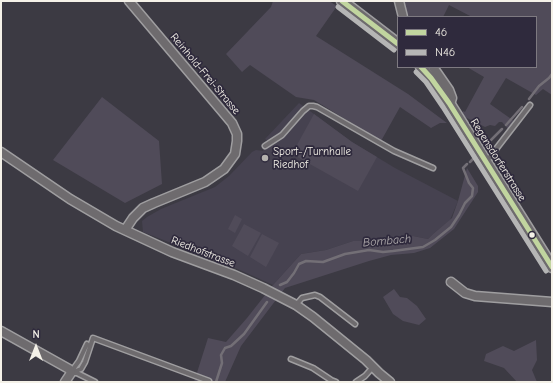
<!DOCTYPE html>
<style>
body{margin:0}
#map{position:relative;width:553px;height:383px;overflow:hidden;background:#3c3a43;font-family:"Comic Neue",sans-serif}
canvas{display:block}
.frame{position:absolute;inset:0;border:2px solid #f4f1e8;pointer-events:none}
.legend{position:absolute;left:397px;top:16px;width:140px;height:52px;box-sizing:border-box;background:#2f2a3d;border:1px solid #7e7a81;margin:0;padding:5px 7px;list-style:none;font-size:12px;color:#f4f1e8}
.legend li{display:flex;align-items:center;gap:8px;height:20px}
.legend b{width:20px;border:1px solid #7e7a81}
.north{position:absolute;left:16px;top:327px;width:40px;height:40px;-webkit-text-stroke:3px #2f2a3d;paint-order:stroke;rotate:0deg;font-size:11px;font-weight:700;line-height:16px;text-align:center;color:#f4f1e8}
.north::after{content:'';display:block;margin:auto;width:14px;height:18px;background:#f4f1e8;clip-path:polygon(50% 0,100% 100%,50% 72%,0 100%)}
</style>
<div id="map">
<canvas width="553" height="383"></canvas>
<div class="frame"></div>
<ul class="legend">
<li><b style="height:5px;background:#c1d59f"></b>46</li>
<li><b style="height:5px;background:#b5b5b5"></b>N46</li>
</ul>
<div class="north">N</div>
</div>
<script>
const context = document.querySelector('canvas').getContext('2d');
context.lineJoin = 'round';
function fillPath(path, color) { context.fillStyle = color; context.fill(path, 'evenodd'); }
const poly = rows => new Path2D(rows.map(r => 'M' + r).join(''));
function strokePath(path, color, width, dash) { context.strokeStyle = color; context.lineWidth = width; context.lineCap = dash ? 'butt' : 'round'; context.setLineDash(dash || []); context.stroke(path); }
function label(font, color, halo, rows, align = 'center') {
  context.font = font + ' "Comic Neue",sans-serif'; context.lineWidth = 3.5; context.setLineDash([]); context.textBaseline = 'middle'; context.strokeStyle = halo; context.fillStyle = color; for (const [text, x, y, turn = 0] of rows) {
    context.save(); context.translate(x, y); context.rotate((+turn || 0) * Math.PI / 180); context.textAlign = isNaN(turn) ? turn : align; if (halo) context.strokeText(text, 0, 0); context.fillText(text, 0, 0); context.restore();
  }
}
fillPath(poly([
 [299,103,352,142,395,168,458,201,450,220,433,234,428,239,413,236,383,241,353,241,326,250,301,254,273,285,240,270,143,232,142,221,147,217,161,209,215,187,229,176,252,152,256,150,263,151,268,141,265,139]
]), '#464250');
fillPath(poly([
 [273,1,329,1,337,6,316,36,408,94,447,123,440,123,431,128,400,107,381,141,314,100,296,97,250,65,242,72,226,54,271,7],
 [403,1,552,1,552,95,543,89,536,95,506,78,490,104,514,121,508,129,502,122,499,122,495,126,490,125,485,127,465,117,462,113,463,111,465,112,484,77,467,67,536,67,536,17,472,17,449,5,443,17,410,17,405,11],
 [102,97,159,141,162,184,125,203,53,160],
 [314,114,352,142,377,157,358,191,292,154],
 [467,168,478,186,478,192,454,229,430,248,414,253,391,255,369,261,285,288,241,346,225,382,194,382,208,338,226,342,247,318,273,285,301,254,326,250,353,241,383,241,413,236,428,239,433,234,452,218,458,201],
 [235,215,242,219,235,233,228,229],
 [244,224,261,233,248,256,232,246],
 [262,234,279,243,266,267,250,257],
 [394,289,400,297,407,298,417,306,426,319,419,325,403,321,393,314,383,297],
 [536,340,537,360,532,370,537,382,517,382,504,368,484,361,486,354,503,346,514,351]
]), '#504b59');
strokePath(poly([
 [529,99,539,86,549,78,552,74],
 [506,125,522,107],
 [491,140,502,129],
 [470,162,473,159],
 [280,285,287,282,294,273,299,264,306,261,323,262,345,254,369,250,383,252,393,251,423,247,435,240,451,227,459,215,465,203,472,196,473,188,469,183,463,168,467,164],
 [216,382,222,363,221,355,225,348,231,346,244,334,267,302]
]), '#736f76', 2.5);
const service = poly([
 [265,146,282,135,303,111,309,106,313,106,317,107,394,151,433,168],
 [486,162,530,105],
 [296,305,302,298,315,295,320,297,355,324],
 [291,359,313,368,331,380,336,382],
 [71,372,79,361,87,344],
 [71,373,81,369,85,362,93,338,209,381],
 [74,373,77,373,95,382],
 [356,382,365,376,373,367]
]);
const minor = poly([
 [399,1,403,17],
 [433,67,449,90,452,98,451,101,449,103],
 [1,152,70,199,116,226,172,252,234,275,263,288,296,305,313,317,366,360,379,373,390,382],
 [125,230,133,218,143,208,154,203,205,182,224,169,235,154,237,141,237,134,232,123,129,1],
 [451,282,465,293,475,296,552,302],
 [1,331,69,369,71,373,65,382]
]);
const tertiary = poly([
 [342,1,398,44],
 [421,67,431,78,449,103,552,267]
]);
strokePath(service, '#9f9ea0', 7);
strokePath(minor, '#9f9ea0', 11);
strokePath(tertiary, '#9f9ea0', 13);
strokePath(service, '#6e6b6e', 4);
strokePath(minor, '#6e6b6e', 8);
strokePath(tertiary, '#6e6b6e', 10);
strokePath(poly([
 [342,1,398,44],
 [421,67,431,78,449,103,552,267]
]), '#c1d59f', 5);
strokePath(poly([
 [338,7,394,50],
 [416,72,426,82,443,107,546,271]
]), '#b5b5b5', 5);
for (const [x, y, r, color] of [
 [265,158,4,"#b4b1ae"],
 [532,235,3.5,"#f4f1e8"]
]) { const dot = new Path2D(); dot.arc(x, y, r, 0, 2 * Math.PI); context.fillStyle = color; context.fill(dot); strokePath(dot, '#2f2a3d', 1.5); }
label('11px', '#f4f1e8', '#2f2a3d', [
 ["Reinhold-Frei-Strasse",205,74,50],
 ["Regensdorferstrasse",498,160,58],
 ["Riedhofstrasse",203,252,21]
]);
label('11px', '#f4f1e8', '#2f2a3d', [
 ["Sport-/Turnhalle",273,152],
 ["Riedhof",273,165]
], 'left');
label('italic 12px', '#b6b2b2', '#2f2a3d', [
 ["Bombach",387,241,-5]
]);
</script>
